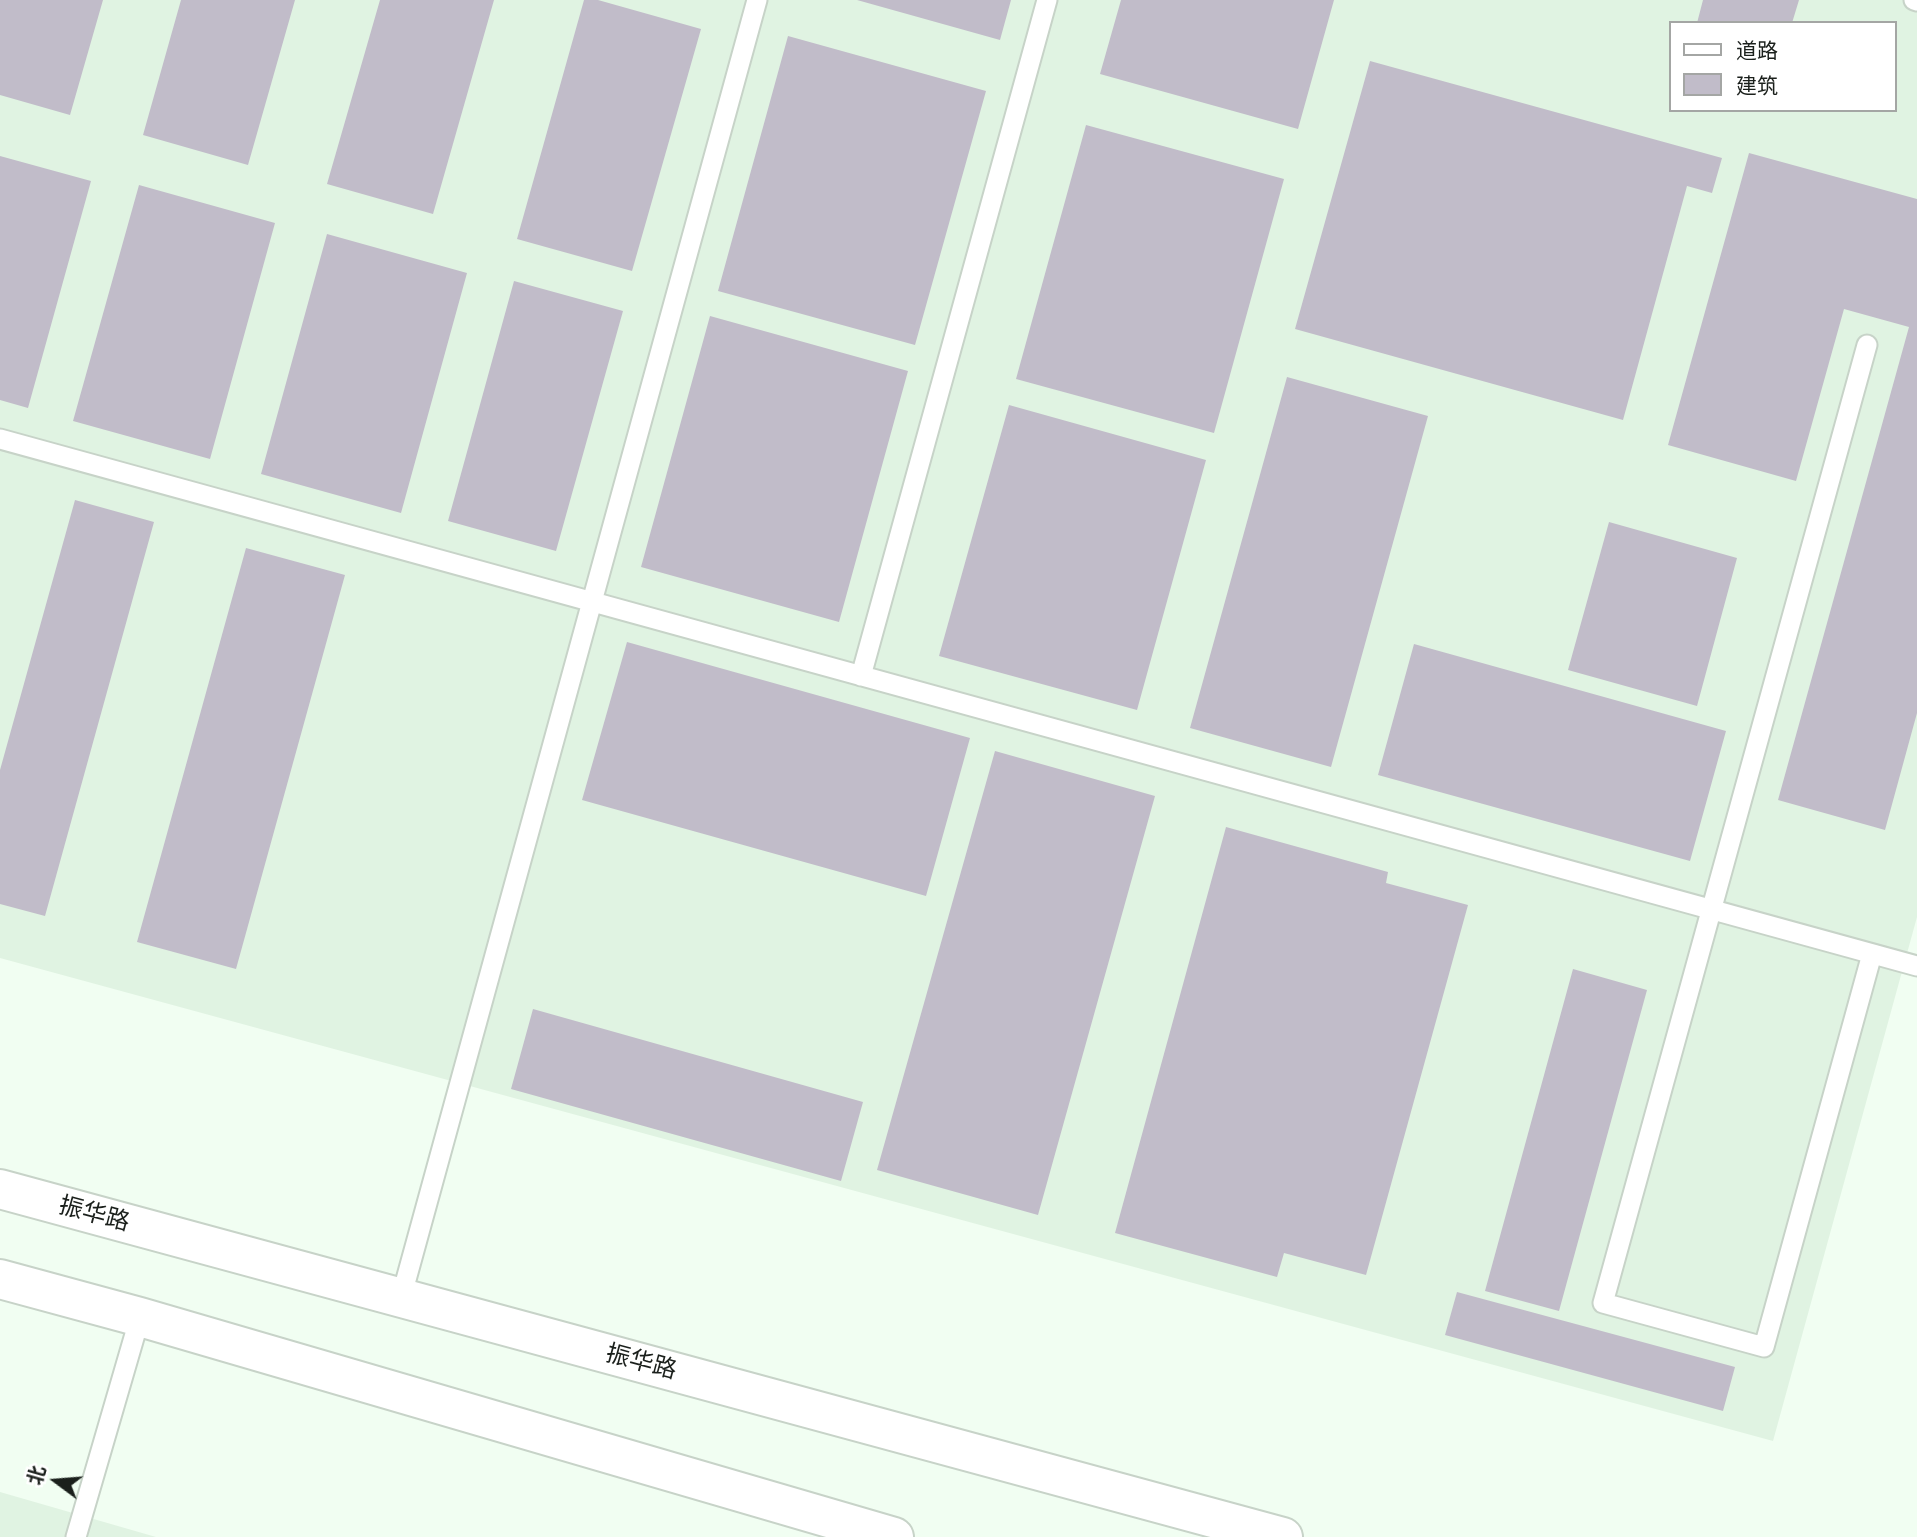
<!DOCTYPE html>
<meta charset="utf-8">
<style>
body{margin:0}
#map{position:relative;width:1917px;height:1537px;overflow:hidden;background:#f1fef2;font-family:"Archivo Narrow","Noto Sans SC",sans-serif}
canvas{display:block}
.legend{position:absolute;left:1669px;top:21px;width:228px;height:91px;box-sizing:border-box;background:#fff;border:2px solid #a4a6a4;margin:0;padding:9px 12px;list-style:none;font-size:21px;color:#1b201c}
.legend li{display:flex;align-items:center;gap:14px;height:35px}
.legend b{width:35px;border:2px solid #a4a6a4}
.north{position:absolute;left:21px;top:1446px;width:70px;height:70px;-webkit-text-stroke:5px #fff;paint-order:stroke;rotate:286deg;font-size:19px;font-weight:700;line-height:28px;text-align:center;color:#1b201c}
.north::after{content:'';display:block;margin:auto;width:24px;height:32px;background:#1b201c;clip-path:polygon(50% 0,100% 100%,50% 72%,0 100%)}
</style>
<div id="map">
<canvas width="1917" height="1537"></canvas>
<ul class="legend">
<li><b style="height:9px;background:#fff"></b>道路</li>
<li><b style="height:19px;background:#c1bcc9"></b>建筑</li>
</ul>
<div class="north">北</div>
</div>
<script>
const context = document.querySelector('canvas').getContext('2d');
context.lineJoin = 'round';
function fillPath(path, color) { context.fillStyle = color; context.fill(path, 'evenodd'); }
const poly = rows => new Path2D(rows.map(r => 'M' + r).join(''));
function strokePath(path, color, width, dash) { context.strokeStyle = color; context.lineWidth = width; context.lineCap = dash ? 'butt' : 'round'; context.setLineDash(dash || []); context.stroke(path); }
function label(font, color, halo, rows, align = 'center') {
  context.font = font + ' "Archivo Narrow","Noto Sans SC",sans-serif'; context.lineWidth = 5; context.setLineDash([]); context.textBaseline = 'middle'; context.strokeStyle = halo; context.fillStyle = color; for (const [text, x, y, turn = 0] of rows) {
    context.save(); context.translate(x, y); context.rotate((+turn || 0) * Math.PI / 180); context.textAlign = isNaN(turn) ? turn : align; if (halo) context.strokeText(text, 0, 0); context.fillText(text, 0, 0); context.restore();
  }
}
fillPath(poly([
 [0,0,1917,0,1917,917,1773,1441,0,958],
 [1670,23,1894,23,1894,110,1670,110],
 [0,1492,156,1537,0,1537]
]), '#e0f3e2');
fillPath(poly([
 [0,0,103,0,70,115,0,95],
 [181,0,295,0,248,165,143,135],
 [380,0,494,0,433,214,327,184],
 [584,0,598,0,701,29,632,271,517,239],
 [857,0,1011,0,1000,40],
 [1121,0,1334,0,1298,129,1100,74],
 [1703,0,1799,0,1792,23,1697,23],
 [788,36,986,91,915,345,718,291],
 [1370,61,1722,158,1712,193,1687,186,1623,420,1295,329],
 [1086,125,1284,179,1214,433,1016,379],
 [1749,153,1917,199,1917,713,1885,830,1778,800,1909,327,1844,309,1796,481,1668,445],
 [0,156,91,181,28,408,0,400],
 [139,185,275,223,210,459,73,421],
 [327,234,467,273,401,513,261,474],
 [514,281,623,311,556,551,448,521],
 [710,316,908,371,839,622,641,567],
 [1287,377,1428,416,1331,767,1190,728],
 [1009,405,1206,460,1137,710,939,656],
 [75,500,154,522,45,916,0,904,0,770],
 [1609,522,1737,558,1697,706,1568,670],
 [246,548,345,575,236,969,137,942],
 [627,642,970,738,926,896,582,800],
 [1414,644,1726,731,1690,861,1378,775],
 [995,751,1155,796,1038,1215,877,1170],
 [1226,827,1388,872,1386,883,1468,905,1366,1275,1284,1253,1277,1277,1115,1233],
 [1573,969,1647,990,1559,1311,1485,1291],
 [533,1009,863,1102,841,1181,511,1089],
 [1457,1292,1735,1367,1723,1411,1445,1335]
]), '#c1bcc9');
const service = poly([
 [1914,0,1917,1],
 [1867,345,1603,1303,1764,1347,1872,954],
 [0,439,1917,966],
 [861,676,1047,0],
 [401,1298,757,0],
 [76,1537,140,1317]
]);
const secondary = poly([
 [0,1189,1283,1537],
 [0,1279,140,1317,894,1537]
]);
strokePath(service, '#c7d3c8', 23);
strokePath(secondary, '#c7d3c8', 42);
strokePath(service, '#fff', 19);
strokePath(secondary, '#fff', 38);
label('24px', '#1b201c', '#fff', [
 ["振华路",94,1215,15],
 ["振华路",641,1363,15]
]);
</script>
